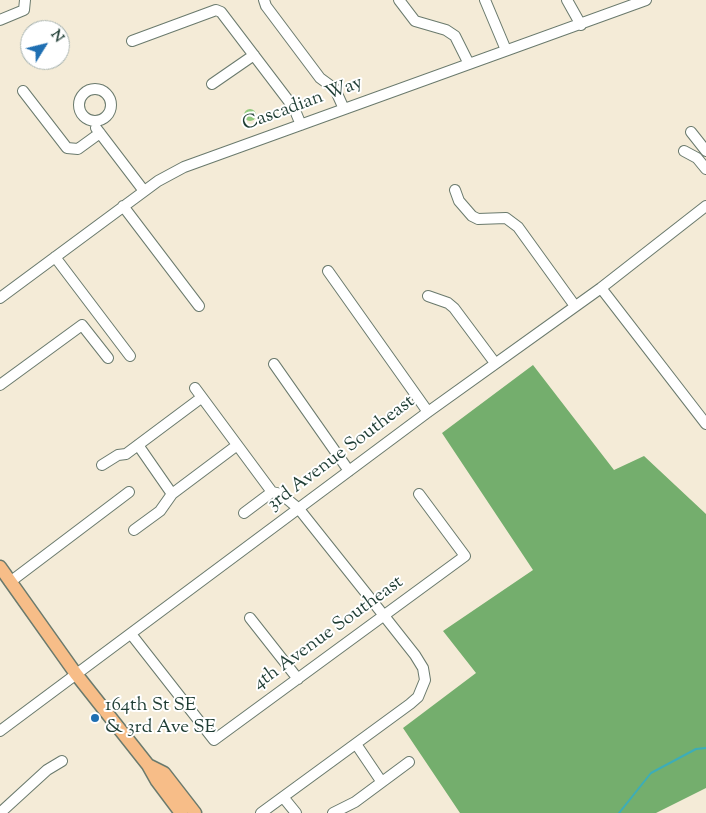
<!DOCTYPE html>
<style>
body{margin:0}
#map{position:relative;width:706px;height:813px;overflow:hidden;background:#f4ebd7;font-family:"Sorts Mill Goudy",serif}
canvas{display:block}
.north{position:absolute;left:20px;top:20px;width:50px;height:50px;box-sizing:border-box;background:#fff;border:1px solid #a5b1ae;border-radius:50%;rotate:54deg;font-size:14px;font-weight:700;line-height:20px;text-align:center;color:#1f3d34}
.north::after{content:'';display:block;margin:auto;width:18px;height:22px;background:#1f6fb2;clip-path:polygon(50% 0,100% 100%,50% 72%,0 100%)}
</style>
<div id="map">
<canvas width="706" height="813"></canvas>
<div class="north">N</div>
</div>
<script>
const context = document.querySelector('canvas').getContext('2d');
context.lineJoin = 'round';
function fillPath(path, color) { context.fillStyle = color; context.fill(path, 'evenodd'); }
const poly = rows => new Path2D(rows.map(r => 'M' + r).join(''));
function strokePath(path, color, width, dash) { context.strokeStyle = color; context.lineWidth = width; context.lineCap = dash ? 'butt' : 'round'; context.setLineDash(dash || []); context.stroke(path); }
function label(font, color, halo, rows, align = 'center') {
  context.font = font + ' "Sorts Mill Goudy",serif'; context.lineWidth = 4; context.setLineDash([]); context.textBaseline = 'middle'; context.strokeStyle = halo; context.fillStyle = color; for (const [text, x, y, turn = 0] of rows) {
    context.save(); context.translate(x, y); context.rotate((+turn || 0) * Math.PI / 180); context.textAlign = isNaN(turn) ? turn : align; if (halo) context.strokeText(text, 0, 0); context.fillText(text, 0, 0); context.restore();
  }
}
fillPath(poly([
 '244 115a6 6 0 1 1 12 0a6 6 0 1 1-12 0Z'
]), '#91ca7e');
fillPath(poly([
 [533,365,614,470,644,456,706,514,706,788,656,813,460,813,403,728,476,673,443,631,533,570,442,433]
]), '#74ae6d');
strokePath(poly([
 [619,813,651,773,696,749,706,748]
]), '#3dadb8', 2);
const minor = poly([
 [264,0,266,6,320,78,335,89,344,109],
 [399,0,415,21,446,30,455,36,469,64],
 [485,0,506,50],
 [567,0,581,25],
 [0,20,24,10,25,0],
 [132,41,216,10,221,12,294,108,301,125],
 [212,84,254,55],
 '79 105a16 16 0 1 1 32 0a16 16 0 1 1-32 0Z',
 [23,91,67,148,78,149,100,133],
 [96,128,144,191],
 [691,132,706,151],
 [684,151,697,158,706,169],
 [455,190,459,201,472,216,478,219,506,218,518,227,575,306],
 [123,206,199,306],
 [55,257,130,356],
 [328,271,428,412],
 [601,288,706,424],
 [428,296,448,303,454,308,495,363],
 [0,298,158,181,184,167,646,0],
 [274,364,349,471],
 [0,385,82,325,108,358],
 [195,388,272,492,281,494,299,509,385,617,415,655,423,668,425,680,418,697,410,704,261,813],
 [138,445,172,494],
 [102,465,118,455,126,454,201,398],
 [244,513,272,492],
 [134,530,160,511,172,494,236,446],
 [10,582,129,492],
 [250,618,298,679],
 [131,634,214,740,465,556,419,494],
 [0,731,428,412,601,288,706,206],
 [356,744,381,781],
 [283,797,296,813],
 [0,813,47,770,62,761],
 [333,813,355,802,409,762]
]);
const major = poly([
 [0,567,76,674,148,765,157,781,181,813],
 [148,765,164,773,195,813]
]);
strokePath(minor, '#6a7a6d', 12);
strokePath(major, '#6a7a6d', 15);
strokePath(minor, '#fff', 10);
strokePath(major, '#f7bd88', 12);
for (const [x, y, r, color] of [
 [95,718,5,"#1f6fb2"]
]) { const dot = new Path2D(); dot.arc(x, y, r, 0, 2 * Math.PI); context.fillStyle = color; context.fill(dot); strokePath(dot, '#fff', 2); }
label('19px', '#1f3d34', '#fff', [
 ["Cascadian Way",303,105,-20],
 ["3rd Avenue Southeast",342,454,-37],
 ["4th Avenue Southeast",329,634,-36]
]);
label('19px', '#1f3d34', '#fff', [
 ["164th St SE",105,707],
 ["& 3rd Ave SE",105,729]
], 'left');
</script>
